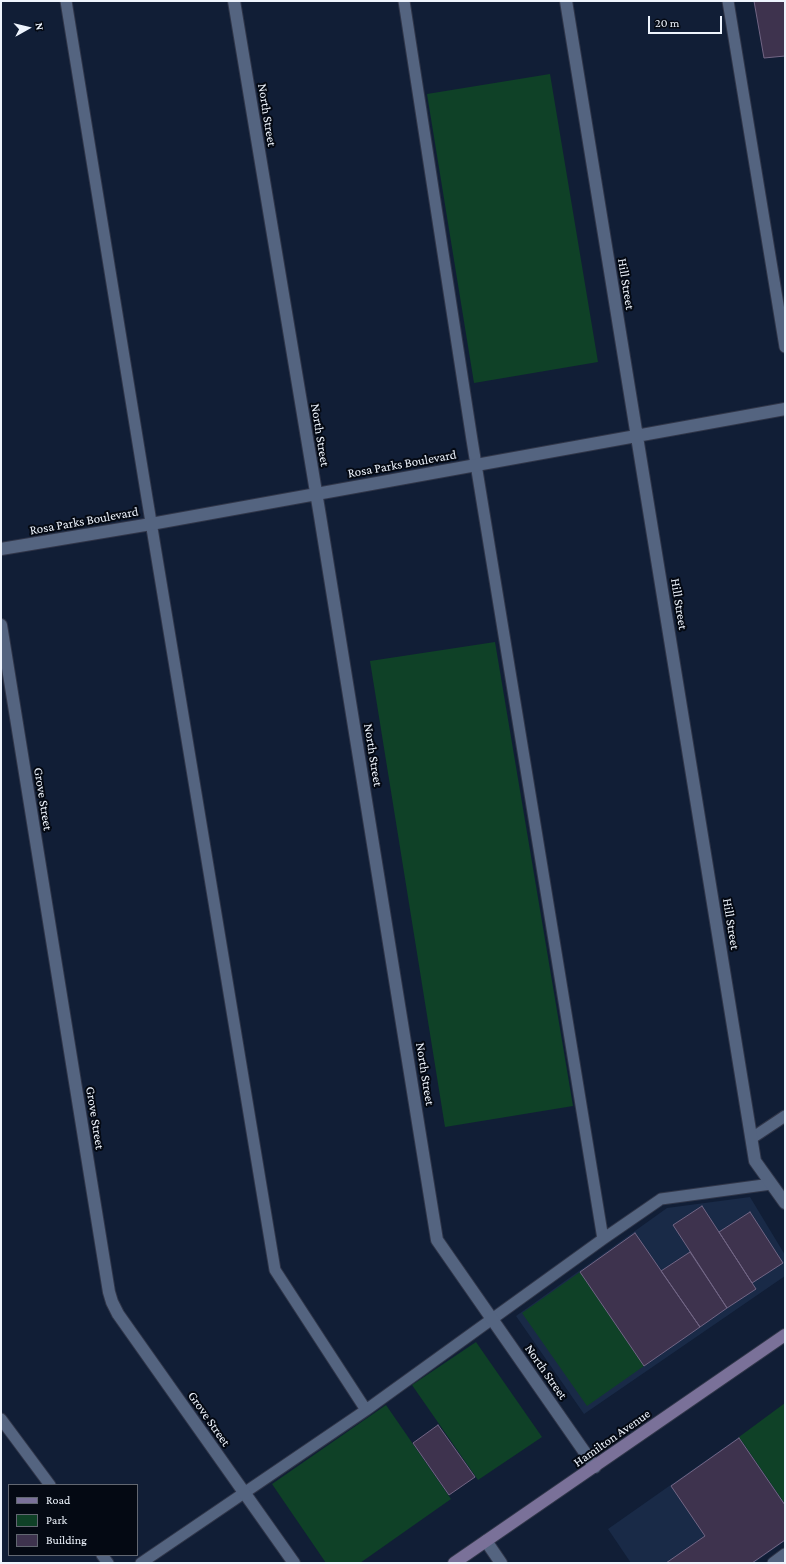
<!DOCTYPE html>
<style>
body{margin:0}
#map{position:relative;width:786px;height:1564px;overflow:hidden;background:#111e36;font-family:"Crimson Pro",serif}
canvas{display:block}
.frame{position:absolute;inset:0;border:2px solid #eef4fd;pointer-events:none}
.legend{position:absolute;left:8px;top:1484px;width:130px;height:72px;box-sizing:border-box;background:#040913;border:1px solid #626771;margin:0;padding:5px 7px;list-style:none;font-size:12px;color:#eef4fd}
.legend li{display:flex;align-items:center;gap:8px;height:20px}
.legend b{width:20px;border:1px solid #626771}
.north{position:absolute;left:8px;top:8px;width:40px;height:40px;-webkit-text-stroke:3px #040913;paint-order:stroke;rotate:82deg;font-size:11px;font-weight:700;line-height:16px;text-align:center;color:#eef4fd}
.north::after{content:'';display:block;margin:auto;width:14px;height:18px;background:#eef4fd;clip-path:polygon(50% 0,100% 100%,50% 72%,0 100%)}
.scale{position:absolute;left:648px;top:16px;width:74px;height:18px;box-sizing:border-box;border:2px solid #eef4fd;border-top:0;padding-left:5px;font-size:12px;line-height:14px;white-space:nowrap;color:#eef4fd;-webkit-text-stroke:3px #040913;paint-order:stroke}
</style>
<div id="map">
<canvas width="786" height="1564"></canvas>
<div class="frame"></div>
<ul class="legend">
<li><b style="height:5px;background:#7a7199"></b>Road</li>
<li><b style="height:11px;background:#0f4127"></b>Park</li>
<li><b style="height:11px;background:#3e334e"></b>Building</li>
</ul>
<div class="north">N</div>
<div class="scale">20 m</div>
</div>
<script>
const context = document.querySelector('canvas').getContext('2d');
context.lineJoin = 'round';
function fillPath(path, color) { context.fillStyle = color; context.fill(path, 'evenodd'); }
const poly = rows => new Path2D(rows.map(r => 'M' + r).join(''));
function strokePath(path, color, width, dash) { context.strokeStyle = color; context.lineWidth = width; context.lineCap = dash ? 'butt' : 'round'; context.setLineDash(dash || []); context.stroke(path); }
function label(font, color, halo, rows, align = 'center') {
  context.font = font + ' "Crimson Pro",serif'; context.lineWidth = 4; context.setLineDash([]); context.textBaseline = 'middle'; context.strokeStyle = halo; context.fillStyle = color; for (const [text, x, y, turn = 0] of rows) {
    context.save(); context.translate(x, y); context.rotate((+turn || 0) * Math.PI / 180); context.textAlign = isNaN(turn) ? turn : align; if (halo) context.strokeText(text, 0, 0); context.fillText(text, 0, 0); context.restore();
  }
}
fillPath(poly([
 [750,1197,785,1255,785,1276,584,1414,516,1316,667,1208],
 [739,1437,785,1504,785,1541,754,1563,631,1563,608,1529]
]), '#192a47');
fillPath(poly([
 [550,74,598,362,474,383,427,94],
 [495,642,573,1106,445,1127,370,661],
 [580,1272,644,1366,587,1406,522,1313],
 [476,1342,542,1437,478,1480,412,1385],
 [785,1403,785,1504,739,1437],
 [386,1405,451,1499,360,1563,326,1563,272,1484]
]), '#0f4127');
const building = poly([
 [754,1,785,1,785,56,764,58,754,1],
 [702,1206,756,1289,727,1308,673,1225,702,1206],
 [750,1212,783,1263,752,1283,719,1232,750,1212],
 [635,1233,700,1327,644,1366,580,1272,635,1233],
 [690,1252,727,1308,700,1327,661,1271,690,1252],
 [438,1425,475,1477,449,1495,413,1443,438,1425],
 [739,1438,785,1505,785,1540,752,1563,666,1563,705,1536,671,1486,739,1438]
]);
fillPath(building, '#3e334e');
strokePath(building, '#726685', 1);
const lane = poly([
 [66,1,147,498,275,1270,366,1410],
 [404,1,472,440,603,1239],
 [728,1,785,347],
 [752,1138,785,1116],
 [1,1419,50,1485],
 [102,1555,108,1563],
 [141,1563,366,1410,603,1239,661,1199,771,1184],
 [773,1563,785,1554]
]);
const street = poly([
 [234,1,320,516,437,1240,595,1467],
 [566,1,755,1161,785,1203],
 [1,549,151,524,785,409],
 [1,625,109,1292,112,1302,118,1314,294,1563],
 [486,1541,501,1563]
]);
const secondary = poly([
 [454,1563,785,1335]
]);
strokePath(lane, '#303649', 13);
strokePath(street, '#303649', 14);
strokePath(secondary, '#303649', 14);
strokePath(lane, '#546480', 11);
strokePath(street, '#546480', 12);
strokePath(secondary, '#7a7199', 12);
label('13px', '#eef4fd', '#040913', [
 ["North Street",267,115,81],
 ["Hill Street",626,284,81],
 ["North Street",320,435,81],
 ["Rosa Parks Boulevard",402,464,-10],
 ["Rosa Parks Boulevard",84,521,-10],
 ["Hill Street",679,604,81],
 ["North Street",373,755,81],
 ["Grove Street",43,799,81],
 ["Hill Street",731,924,81],
 ["North Street",425,1074,81],
 ["Grove Street",95,1118,81],
 ["North Street",546,1372,55],
 ["Grove Street",209,1419,55],
 ["Hamilton Avenue",612,1438,-35]
]);
</script>
